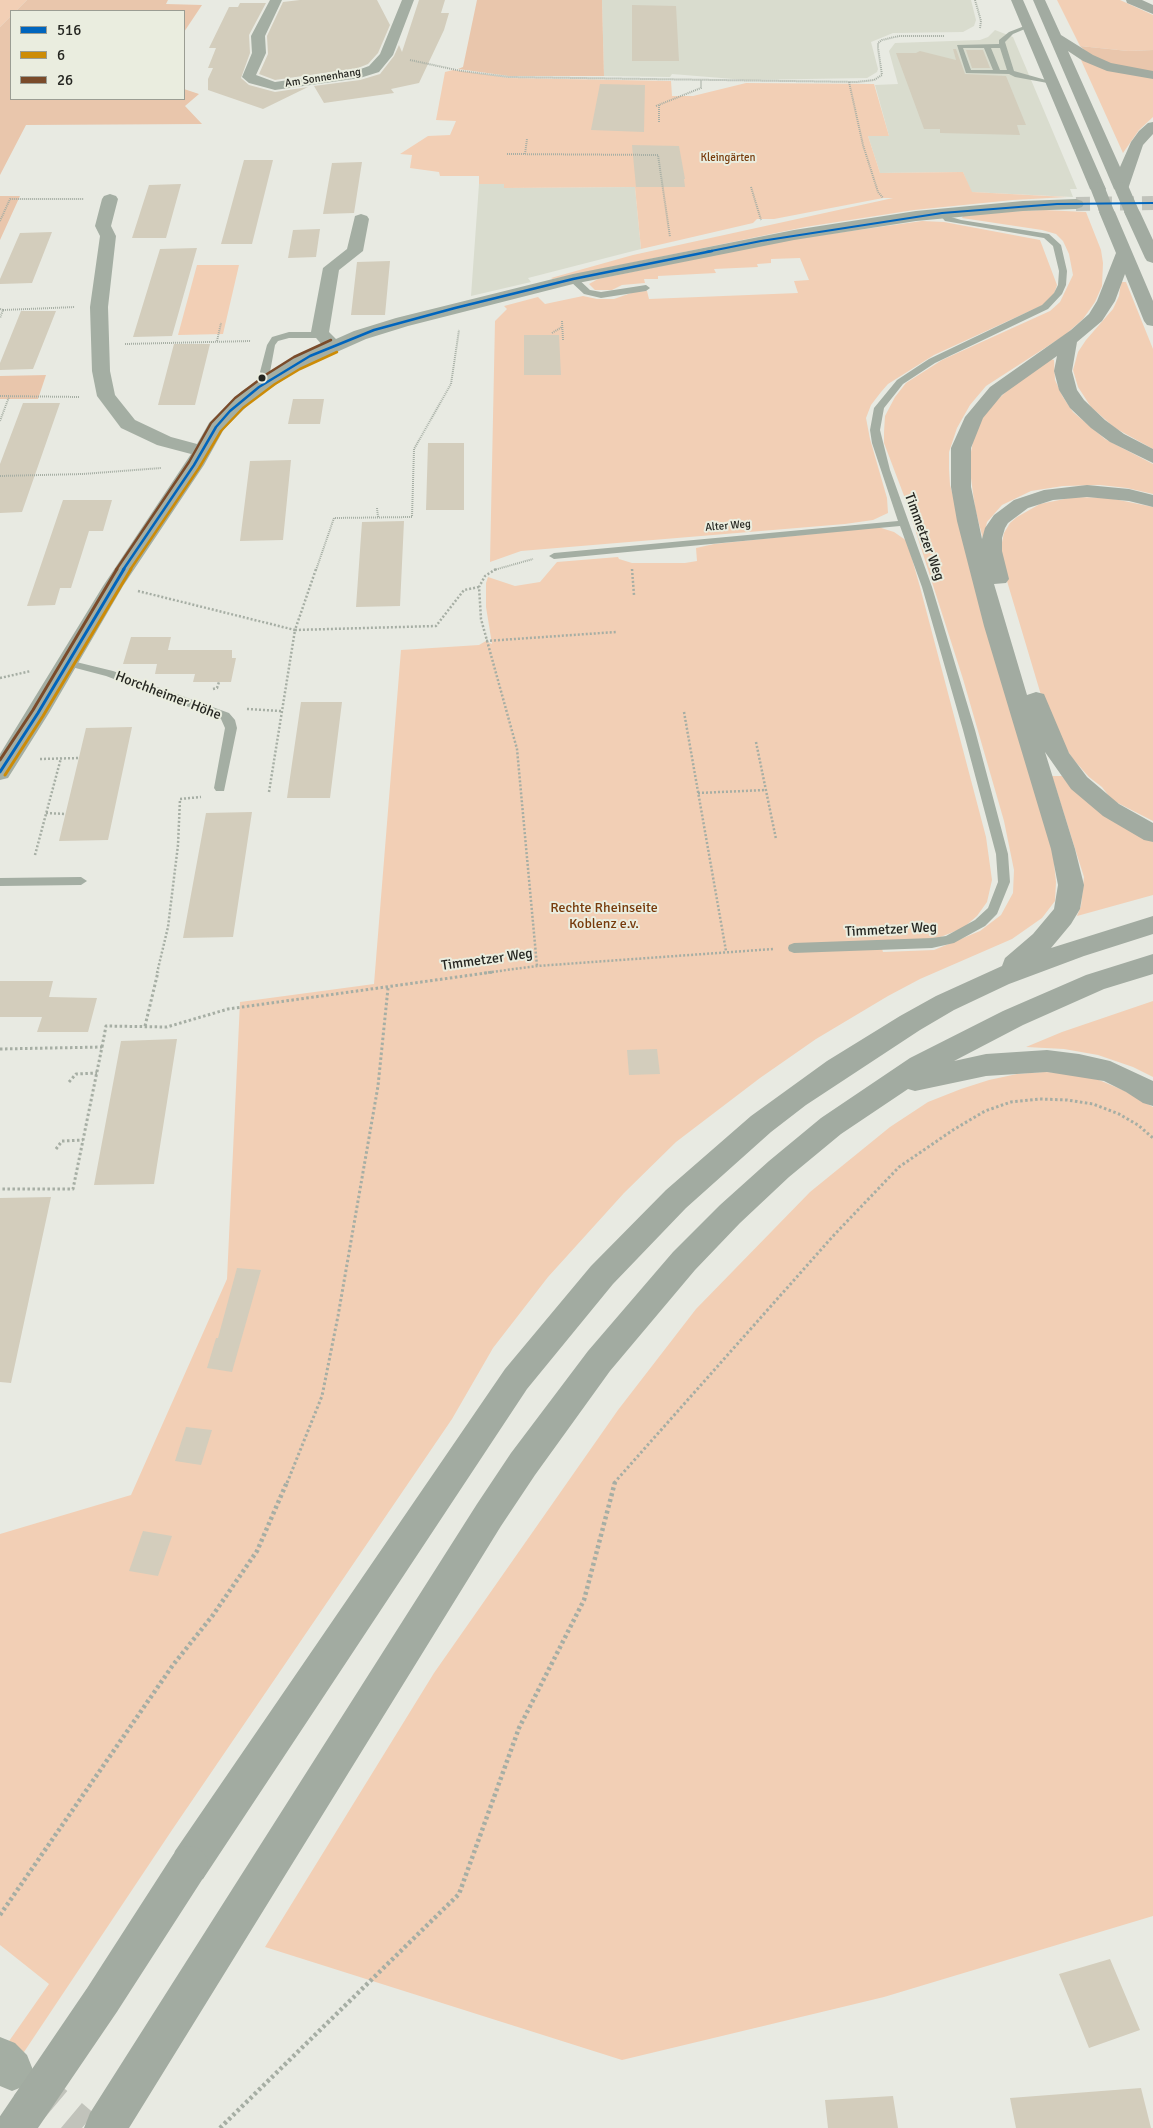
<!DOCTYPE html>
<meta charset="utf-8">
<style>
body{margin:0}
#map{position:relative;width:1153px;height:2128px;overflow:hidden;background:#e8eae2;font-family:Signika,sans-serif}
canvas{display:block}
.legend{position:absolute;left:10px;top:10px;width:175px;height:90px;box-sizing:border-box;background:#eaeddf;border:1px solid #9b9d93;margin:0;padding:6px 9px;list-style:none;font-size:15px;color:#252621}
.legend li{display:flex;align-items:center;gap:10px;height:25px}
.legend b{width:25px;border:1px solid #9b9d93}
</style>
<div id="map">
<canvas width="1153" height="2128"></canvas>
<ul class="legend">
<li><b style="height:6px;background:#0065bd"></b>516</li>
<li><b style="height:6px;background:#cd8c07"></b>6</li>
<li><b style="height:6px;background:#7a4b2a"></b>26</li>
</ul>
</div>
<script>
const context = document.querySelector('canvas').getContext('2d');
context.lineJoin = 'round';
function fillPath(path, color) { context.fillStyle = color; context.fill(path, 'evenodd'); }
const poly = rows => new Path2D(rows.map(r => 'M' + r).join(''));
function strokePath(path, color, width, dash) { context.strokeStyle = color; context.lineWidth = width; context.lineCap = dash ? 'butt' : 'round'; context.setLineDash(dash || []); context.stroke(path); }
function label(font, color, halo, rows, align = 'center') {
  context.font = font + ' Signika,sans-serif'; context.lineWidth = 4; context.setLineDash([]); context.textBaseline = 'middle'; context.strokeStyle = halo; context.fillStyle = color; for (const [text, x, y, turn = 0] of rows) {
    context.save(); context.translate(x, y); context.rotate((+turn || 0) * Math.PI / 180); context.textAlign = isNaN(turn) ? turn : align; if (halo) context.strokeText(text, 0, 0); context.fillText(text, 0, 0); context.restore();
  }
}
fillPath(poly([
 [602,0,971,0,976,20,974,26,963,32,893,33,871,42,878,69,877,72,867,78,746,80,672,74,670,77,604,76],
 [995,30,1013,37,1077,189,1070,189,1073,197,971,192,963,172,880,173,868,136,889,136,875,85,898,84,889,51,895,43,980,40,988,37],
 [479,184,504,184,504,188,635,187,641,249,528,278,531,282,471,296]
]), '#d9dcce');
fillPath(poly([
 [0,0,27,0,16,11,11,11,11,16,0,27],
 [1057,0,1120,0,1153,15,1153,50,1128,51,1080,46],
 [1081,60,1153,77,1153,117,1139,130,1123,153],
 [453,70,509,78,671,81,672,96,693,96,746,83,874,84,889,136,868,136,880,173,963,172,972,192,1067,197,1013,200,914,210,805,227,553,279,551,278,633,255,893,198,883,198,774,219,757,219,753,223,641,249,635,187,504,188,504,184,479,184,479,176,440,176,439,172,410,168,412,155,400,154,428,136,450,135,456,121,436,120,445,72],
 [1044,210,1086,212,1101,250,1103,263,1102,286,1095,302,1083,319,1065,335,986,386,970,405,957,428,949,452,949,469,950,485,1053,853,1056,882,1055,901,1042,918,1012,939,920,979,888,996,816,1039,760,1078,676,1142,624,1193,548,1277,493,1348,452,1419,172,1830,22,2055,7,2044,49,1984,0,1945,0,1534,131,1495,227,1279,240,1002,374,984,401,650,479,645,486,641,492,644,486,607,486,583,488,577,515,586,540,582,557,562,618,557,619,559,632,563,685,563,697,561,696,548,714,544,878,527,894,532,907,541,920,587,986,837,992,880,987,902,977,916,963,928,933,940,880,942,883,952,934,950,980,931,1001,915,1013,893,1014,870,1004,821,963,679,906,501,884,443,884,432,885,416,895,397,906,383,942,360,1050,311,1060,302,1073,275,1069,254,1063,241,1056,234,1042,230,962,218,963,216,1001,212],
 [922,221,944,222,1040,240,1057,285,1054,294,1045,304,934,355,888,384,881,392,871,405,866,418,870,439,887,498,888,513,873,520,845,524,521,551,490,562,495,321,507,309,504,306,538,297,545,304,583,296,597,299,614,299,634,292,647,291,649,299,798,293,794,281,809,280,800,258,771,259,771,263,757,264,758,267,714,269,716,273,658,276,658,279,644,279,645,283,622,285,612,290,595,290,589,284,598,279,787,240],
 [197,265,239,265,223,334,178,335],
 [1121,282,1126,282,1153,349,1153,449,1115,428,1091,407,1078,387,1073,370,1078,352,1086,340,1113,309,1119,296],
 [1051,359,1054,360,1055,380,1063,397,1073,412,1105,439,1153,464,1153,494,1127,488,1100,485,1063,486,1031,491,1002,505,987,522,983,539,975,508,969,463,973,441,979,422,993,404,1012,386],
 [1074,497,1109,498,1153,507,1153,821,1112,800,1102,787,1089,777,1073,759,1057,735,1041,695,1001,561,1001,547,1004,533,1010,523,1017,517,1040,504],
 [1052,776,1062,776,1069,785,1153,842,1153,895,1077,916,1081,906,1084,877],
 [1153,1001,1153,1077,1133,1067,1098,1055,1064,1049,1026,1047,1062,1032],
 [1044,1072,1072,1073,1099,1080,1125,1091,1153,1107,1153,1916,884,1997,622,2060,265,1947,434,1673,618,1410,696,1309,810,1192,890,1127,928,1102,961,1089,989,1080,1017,1074]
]), '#f2cfb5');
fillPath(poly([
 [27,0,168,0,166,4,202,5,184,32,184,11,16,11],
 [477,0,602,0,604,76,509,76,458,69,463,67],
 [11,16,11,99,184,99,184,89,199,94,185,106,202,124,26,125,0,175,0,27],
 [1080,46,1128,51,1153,50,1153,72,1110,64,1090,55],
 [0,196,20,196,0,240],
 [46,375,38,399,0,399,0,376]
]), '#e9c6ac');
fillPath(poly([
 [300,0,377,0,390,25,378,53,368,64,358,68,275,80,259,74,268,54,267,36,283,2],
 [419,0,445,0,441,13,449,13,444,30,419,83,391,89,394,93,324,103,314,86,360,80,380,74,394,56,399,45,402,52],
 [240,3,266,3,249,35,250,53,241,78,249,85,275,92,308,87,263,109,208,90,208,79,213,68,208,68,216,48,209,48,229,7,238,7],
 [632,5,676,6,679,61,632,61],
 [953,49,956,49,965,74,1006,76,1026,125,1017,125,1020,135,940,133,940,129,924,129,896,53,916,53,920,51,956,60],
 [966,50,983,50,990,68,972,68],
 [600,84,645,85,644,132,591,130],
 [632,145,679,146,685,179,684,179,685,187,636,187],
 [244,160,273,160,252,244,221,244],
 [362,162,354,213,323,214,332,163],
 [181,184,166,238,132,238,149,185],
 [320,229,316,257,288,258,293,230],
 [52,232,32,283,0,284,0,279,20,233],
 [197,248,172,336,133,337,160,249],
 [390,261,385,315,351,315,357,262],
 [21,311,56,311,33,369,0,370,0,363],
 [524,335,559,335,561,375,524,375],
 [174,344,210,344,195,405,158,405],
 [293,399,324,399,320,424,288,424],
 [23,403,60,403,22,512,0,513,0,464],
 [428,443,464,443,464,510,426,510],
 [291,460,283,540,240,541,250,461],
 [63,500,112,500,103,531,89,531,71,588,60,588,55,605,27,606],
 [404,521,400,606,356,607,362,522],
 [131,637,171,637,168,650,232,650,232,658,236,658,231,682,193,682,195,674,155,674,157,664,123,664],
 [301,702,342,702,330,798,287,798],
 [132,727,108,840,59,841,86,728],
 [252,812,233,937,183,938,206,813],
 [0,981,53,981,49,997,97,998,88,1032,37,1032,42,1017,0,1017],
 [177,1039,154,1184,94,1185,121,1041],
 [657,1049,660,1074,629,1075,627,1050],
 [51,1197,11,1383,0,1382,0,1198],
 [237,1268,261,1270,232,1372,207,1368,216,1338,218,1338],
 [186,1427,212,1430,201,1465,175,1461],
 [143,1531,172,1536,158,1576,129,1571],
 [1110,1959,1140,2030,1089,2048,1059,1974],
 [1141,2088,1151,2128,1016,2128,1010,2098],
 [893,2096,898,2128,828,2128,825,2100]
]), '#d3cdbc');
strokePath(poly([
 [1076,204,1153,203]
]), '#c1c3bb', 14, [14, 8]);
strokePath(poly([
 [26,2081,82,2128]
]), '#c1c3bb', 38, [38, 19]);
strokePath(poly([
 [975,0,981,21,980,28],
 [410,60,461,71,509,77,857,82,874,80,882,75,878,48,878,43,882,40,899,36,944,36],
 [849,82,863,145,878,192,883,198],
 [659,105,659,122],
 [656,106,701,88,701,80],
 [507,154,658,155,670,237],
 [525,154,527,139],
 [751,187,761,220],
 [0,221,10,199,84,199],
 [0,309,3,310,0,318],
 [3,310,75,307],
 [562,321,563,340],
 [552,333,562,327],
 [217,341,221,323],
 [125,344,251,341],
 [0,396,80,397],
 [0,421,9,397],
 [0,476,83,474,161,468],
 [377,508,378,517],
 [316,570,334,518,412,517,414,449,451,384,459,330],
 [494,570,533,559]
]), '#a6aea4', 2, [1, 1]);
strokePath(poly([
 [496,569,485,576,479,587,481,619,517,749,537,966],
 [632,569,634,595],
 [138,591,295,630,316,569],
 [486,641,616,632],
 [0,678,31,671],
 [213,689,217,688,219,682],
 [247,709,281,711],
 [684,712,726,951],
 [756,742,776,839],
 [40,759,79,758],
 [269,792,295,630,436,626,464,590,479,587],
 [698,793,766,790],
 [46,813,66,814],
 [35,855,61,758],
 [157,973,168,927,178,845,180,799,201,797],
 [484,973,537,966,773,949]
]), '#a6aea4', 2.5, [2, 2]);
strokePath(poly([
 [145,1026,158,972],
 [102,1047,106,1026,167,1027,228,1009,493,972],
 [0,1049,102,1047,73,1189,0,1189],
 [69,1082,76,1074,97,1073],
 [56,1149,62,1141,83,1140],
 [287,1483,322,1396,338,1316,378,1086,388,988],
 [614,1483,834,1235,899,1167,953,1130,985,1111,1011,1102,1040,1099,1067,1100,1093,1104,1119,1114,1138,1125,1153,1138]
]), '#a6aea4', 3, [2.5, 2.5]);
strokePath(poly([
 [0,1915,173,1665,213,1615,257,1551,287,1482],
 [220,2128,459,1894,519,1728,584,1600,615,1482]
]), '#a6aea4', 4.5, [3, 3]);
fillPath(poly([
 [1027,25,1032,26,1013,34,1005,42,1014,71,1053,82,1053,84,1015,77,1009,74,966,73,957,45,999,44,999,40,1009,32,1027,25],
 [963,48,984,48,993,70,971,70,963,48],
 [991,48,1000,48,1007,70,1000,70,991,48],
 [939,211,945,211,951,217,961,220,1049,234,1061,245,1067,271,1066,285,1062,294,1048,309,935,363,903,384,884,408,880,430,890,470,932,587,975,730,1008,854,1010,882,997,914,985,926,954,943,932,948,794,953,789,951,788,948,789,945,794,943,932,938,946,936,975,920,988,908,998,882,996,854,963,730,922,587,900,526,554,559,549,556,554,553,898,521,872,443,870,430,874,408,897,380,929,359,1042,305,1054,293,1058,285,1059,271,1053,246,1044,238,945,221,938,213,939,211],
 [570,277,576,277,590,290,601,292,646,285,650,288,646,291,601,298,584,294,570,281,570,277],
 [289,332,321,332,325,335,321,338,289,338,278,341,275,345,270,372,276,379,271,382,268,381,260,372,267,345,272,337,289,332],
 [68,660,113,671,229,713,235,720,237,728,224,791,216,791,214,788,225,728,221,719,106,676,64,665,62,663,64,661,68,660],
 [81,877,87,881,81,885,0,886,0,878,81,877]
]), '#a4aea3');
fillPath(poly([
 [270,0,282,0,265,36,266,53,256,75,275,82,358,70,369,66,380,54,402,0,414,0,393,55,379,72,360,78,275,90,249,83,242,77,252,53,251,36,270,0],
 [110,194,116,196,118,199,111,226,116,236,108,307,110,371,115,395,135,420,171,437,197,444,209,423,242,391,291,359,322,345,311,332,323,268,347,249,355,216,361,214,367,216,369,219,363,251,339,270,329,332,336,339,354,331,396,318,573,274,794,230,916,211,1023,201,1076,199,1082,201,1084,204,1082,207,1076,209,1023,211,916,221,794,240,573,284,408,326,366,339,303,367,254,399,224,429,204,465,123,586,49,713,8,778,0,780,0,754,103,586,191,454,157,445,121,428,97,396,92,371,90,307,100,236,95,226,102,199,104,196,110,194],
 [0,2037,15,2043,27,2055,33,2070,27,2085,12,2091,0,2086,0,2037]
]), '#a4aea3');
fillPath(poly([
 [1011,0,1023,0,1106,189,1103,192,1093,192,1090,189,1011,0],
 [1033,0,1045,0,1061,35,1093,55,1111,63,1153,71,1153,79,1107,71,1083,61,1068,51,1120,167,1131,142,1139,131,1148,123,1153,122,1153,134,1143,145,1127,192,1117,192,1114,189,1033,0],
 [1126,0,1142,0,1153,5,1153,14,1127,3,1126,0],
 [1107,207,1113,209,1115,212,1153,301,1153,326,1147,325,1144,321,1125,274,1115,301,1102,321,1077,342,1072,371,1077,390,1084,400,1105,420,1124,434,1153,449,1153,463,1110,442,1091,428,1070,408,1059,390,1054,371,1057,356,1002,395,983,418,971,448,971,487,982,539,985,528,994,515,1014,500,1044,490,1087,485,1129,489,1153,495,1153,507,1129,501,1087,497,1053,500,1028,508,1008,523,1005,528,1002,538,1002,551,1009,579,1006,583,994,584,1027,695,1036,692,1044,694,1069,753,1087,777,1119,804,1153,823,1153,842,1144,840,1103,816,1071,789,1045,752,1075,849,1084,885,1080,909,1071,924,1051,948,1153,916,1153,934,1084,956,1009,984,954,1010,920,1030,806,1105,771,1132,686,1208,613,1284,527,1389,203,1879,189,1884,175,1879,170,1865,175,1851,505,1369,591,1266,666,1190,751,1116,827,1061,900,1016,936,996,1002,966,1005,958,1033,934,1054,909,1058,885,1051,849,984,626,957,521,951,487,951,448,965,417,990,387,1071,330,1089,314,1097,301,1116,253,1099,212,1101,209,1107,207],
 [1132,207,1138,209,1140,212,1153,240,1153,263,1147,261,1145,258,1124,212,1126,209,1132,207],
 [1153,954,1153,974,1104,989,1023,1025,954,1061,986,1054,1047,1050,1079,1054,1110,1061,1153,1081,1153,1106,1143,1103,1126,1092,1104,1081,1047,1072,986,1076,915,1091,908,1089,841,1134,789,1177,740,1223,695,1270,610,1371,535,1475,501,1526,129,2128,84,2128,90,2113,477,1504,511,1453,588,1351,673,1252,720,1205,769,1161,821,1118,910,1058,1003,1011,1086,975,1153,954]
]), '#a2aba1');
strokePath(poly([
 [1098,189,1107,212],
 [1122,189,1132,212]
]), '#a2aba1', 14);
strokePath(poly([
 [15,2128,102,2000,189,1865]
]), '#a2aba1', 38);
strokePath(poly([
 [706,252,761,241,942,213,1057,204,1153,203]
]), '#0065bd', 2);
strokePath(poly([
 [123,570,194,465,216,427,230,411,259,387,310,356,374,330,455,308,573,279,712,251]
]), '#0065bd', 2.5);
strokePath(poly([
 [0,772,38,713,124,569]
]), '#0065bd', 3);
strokePath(poly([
 [130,570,199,468,221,431,243,408,275,384,300,369,337,352]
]), '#cd8c07', 2.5);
strokePath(poly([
 [5,775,43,716,131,569]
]), '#cd8c07', 3);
strokePath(poly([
 [116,570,189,462,211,423,235,398,267,374,294,357,331,340]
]), '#7a4b2a', 2.5);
strokePath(poly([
 [0,760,33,710,117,569]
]), '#7a4b2a', 3);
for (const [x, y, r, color] of [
 [262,378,4.5,"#252621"]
]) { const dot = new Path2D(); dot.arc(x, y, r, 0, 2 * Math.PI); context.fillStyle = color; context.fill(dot); strokePath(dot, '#eaeddf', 2); }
label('11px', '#252621', '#eaeddf', [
 ["Am Sonnenhang",323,78,-9],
 ["Alter Weg",728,526,-5]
]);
label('11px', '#773b0c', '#eaeddf', [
 ["Kleingärten",728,158]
]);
label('14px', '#252621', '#eaeddf', [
 ["Timmetzer Weg",924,537,70],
 ["Horchheimer Höhe",168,696,21],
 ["Timmetzer Weg",891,930,-3],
 ["Timmetzer Weg",487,960,-8]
]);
label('14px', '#773b0c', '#eaeddf', [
 ["Rechte Rheinseite",604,908],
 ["Koblenz e.v.",604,924]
]);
</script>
